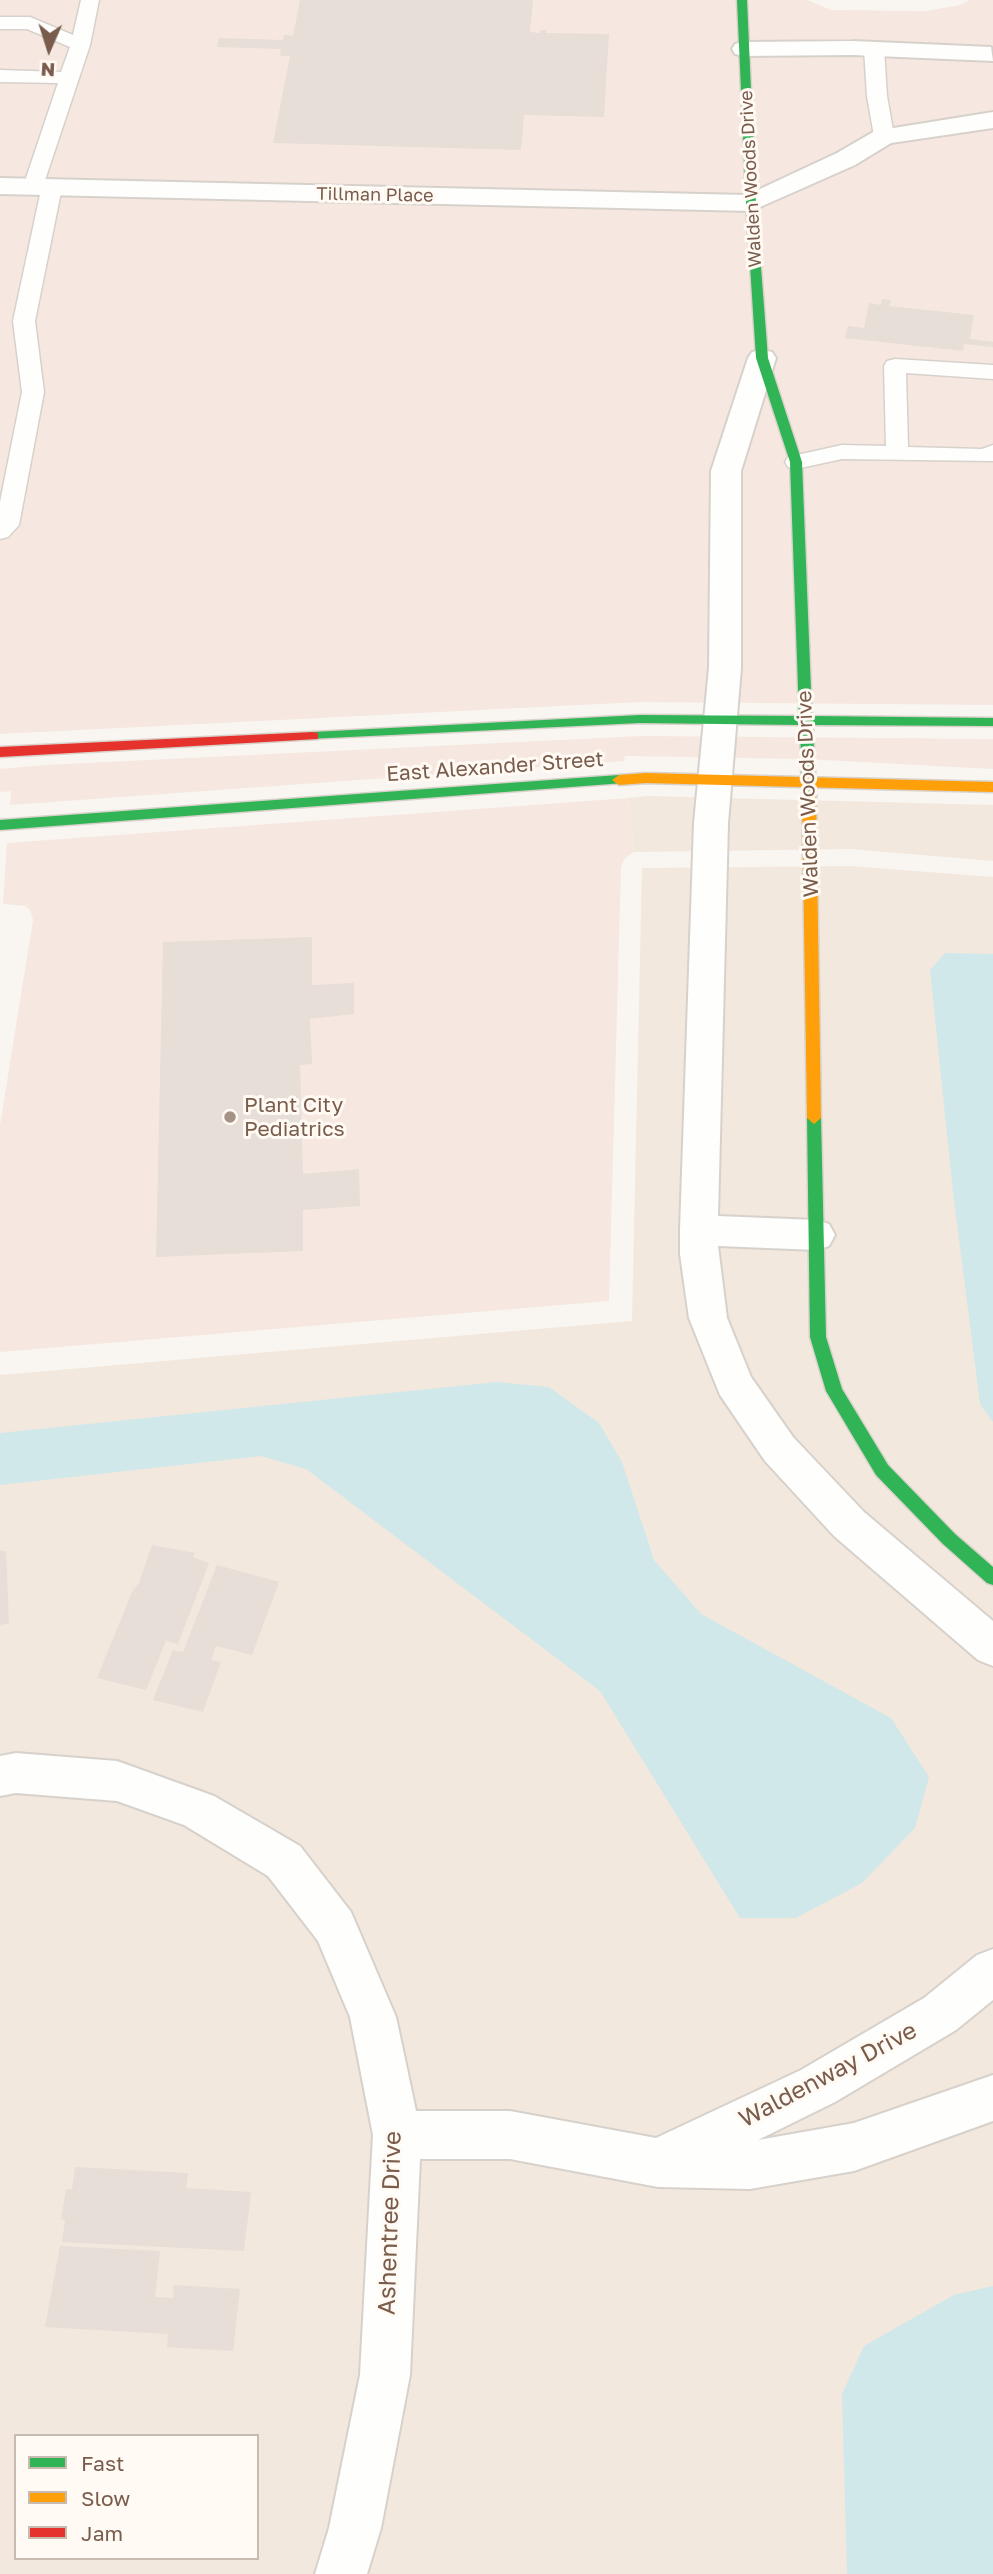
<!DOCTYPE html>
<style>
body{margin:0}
#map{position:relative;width:993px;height:2574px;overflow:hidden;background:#f9f5f0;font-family:"Golos Text",sans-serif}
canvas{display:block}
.legend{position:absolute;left:14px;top:2434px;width:245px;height:126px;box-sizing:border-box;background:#fffaf3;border:2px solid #cabbb1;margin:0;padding:9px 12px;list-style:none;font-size:21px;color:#7a5c4d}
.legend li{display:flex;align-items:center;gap:14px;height:35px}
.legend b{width:35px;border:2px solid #cabbb1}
.north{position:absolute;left:14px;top:14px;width:70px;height:70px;-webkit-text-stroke:5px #fffaf3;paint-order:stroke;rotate:183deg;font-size:19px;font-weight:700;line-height:28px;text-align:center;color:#7a5c4d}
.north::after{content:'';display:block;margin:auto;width:24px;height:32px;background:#7a5c4d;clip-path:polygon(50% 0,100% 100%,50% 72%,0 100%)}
</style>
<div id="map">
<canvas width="993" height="2574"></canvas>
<ul class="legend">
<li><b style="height:9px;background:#30b455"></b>Fast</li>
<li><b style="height:9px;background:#ff9f0a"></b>Slow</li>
<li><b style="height:9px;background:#e5322d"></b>Jam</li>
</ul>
<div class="north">N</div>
</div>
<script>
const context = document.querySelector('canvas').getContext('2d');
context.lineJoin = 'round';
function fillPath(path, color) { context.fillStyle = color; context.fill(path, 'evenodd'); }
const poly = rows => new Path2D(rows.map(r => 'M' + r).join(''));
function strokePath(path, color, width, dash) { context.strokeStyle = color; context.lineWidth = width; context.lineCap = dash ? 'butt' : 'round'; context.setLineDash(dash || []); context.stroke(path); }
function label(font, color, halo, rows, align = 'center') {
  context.font = font + ' "Golos Text",sans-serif'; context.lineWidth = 6; context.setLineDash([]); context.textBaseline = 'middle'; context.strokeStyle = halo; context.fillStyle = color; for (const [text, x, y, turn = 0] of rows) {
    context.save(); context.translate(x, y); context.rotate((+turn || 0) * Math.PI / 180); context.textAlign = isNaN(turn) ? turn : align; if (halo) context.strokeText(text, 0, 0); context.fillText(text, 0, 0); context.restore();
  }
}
fillPath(poly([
 [647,796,993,805,993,861,851,849,634,852,629,798],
 [850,866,993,877,993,2574,0,2574,0,1375,632,1321,642,868],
 [16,2436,257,2436,257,2558,16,2558]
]), '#f2e8de');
fillPath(poly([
 [0,0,807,0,831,10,926,11,960,5,970,0,993,0,993,705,640,702,0,734],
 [642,736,993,739,993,769,804,759,625,756,624,761,10,805,11,791,0,792,0,769,45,765],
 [629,798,634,852,625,858,621,867,609,1301,0,1352,0,1125,33,920,30,910,25,906,3,904,7,843]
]), '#f6e8e1');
fillPath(poly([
 [945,953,993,954,993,1422,980,1404,953,1192,930,970],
 [497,1382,549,1387,599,1423,622,1462,654,1560,701,1614,891,1718,929,1777,915,1828,862,1883,796,1918,740,1918,600,1691,306,1469,261,1456,0,1485,0,1433],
 [993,2286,993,2574,847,2574,842,2394,864,2346,954,2295]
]), '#d0e8ea');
fillPath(poly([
 [300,0,533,0,530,32,540,33,540,30,546,30,546,33,609,34,604,117,524,115,521,150,273,143,290,56,280,56,281,49,217,47,219,38,283,40,284,35,293,36],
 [882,299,891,300,889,306,974,315,970,339,993,342,993,347,964,344,963,351,845,338,848,326,864,328,869,303,881,305],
 [312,937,312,985,354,983,354,1014,310,1019,312,1064,300,1065,303,1174,359,1169,360,1206,303,1210,303,1251,156,1257,163,942],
 [152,1545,195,1553,193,1557,209,1563,178,1644,166,1641,146,1690,97,1678,132,1592,139,1583],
 [0,1551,6,1551,9,1623,0,1625],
 [217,1565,279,1582,252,1655,216,1646,211,1660,221,1662,203,1712,153,1700,173,1650,183,1652],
 [75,2167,188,2173,186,2188,251,2192,244,2251,62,2242,65,2220,61,2219,66,2189,72,2189],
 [60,2246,160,2251,155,2297,173,2298,174,2285,240,2289,233,2351,167,2347,168,2334,45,2327]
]), '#e6ded7');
const lane = poly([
 [81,0,99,0,90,45,44,183,52,181,59,183,62,187,35,321,44,392,19,525,8,537,0,539,0,502,22,392,13,321,41,190,33,193,26,191,23,187,58,83,0,82,0,70,61,72,70,47,27,29,0,29,0,17,30,17,73,35,81,0],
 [874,43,884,49,887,96,894,136,891,140,884,142,877,140,874,136,867,96,864,49,874,43],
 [895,359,993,365,993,379,906,373,908,447,982,449,993,445,993,461,842,459,796,469,788,467,785,462,788,457,842,445,886,446,884,366,887,361,895,359]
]);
const street = poly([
 [853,41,991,47,993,61,853,55,744,56,735,54,732,49,735,44,744,42,853,41],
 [993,112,993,128,891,143,855,165,751,211,0,194,0,178,747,195,837,153,875,131,993,112],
 [762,350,772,352,776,358,741,471,741,668,728,823,718,1216,816,1220,829,1224,835,1235,829,1246,816,1250,718,1246,727,1318,751,1377,793,1437,864,1512,993,1621,993,1666,978,1660,834,1536,765,1461,720,1395,689,1318,680,1254,680,1230,694,823,709,668,711,471,748,358,752,352,762,350],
 [16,1753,117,1761,214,1796,300,1846,351,1912,396,2017,416,2111,510,2111,656,2138,801,2070,924,1998,977,1955,993,1949,993,2000,956,2030,835,2102,758,2140,854,2123,993,2075,993,2121,854,2171,750,2189,658,2187,510,2159,420,2159,410,2375,381,2528,367,2574,315,2574,329,2528,360,2375,373,2135,350,2017,318,1941,268,1876,184,1825,117,1801,16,1793,0,1796,0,1756,16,1753]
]);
const fast = poly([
 [737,0,747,0,756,203,768,358,802,462,812,716,993,718,993,726,813,725,816,796,809,801,802,796,800,725,640,723,308,739,308,733,313,732,640,715,799,716,790,462,756,358,746,203,737,0],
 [619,775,624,777,626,780,624,783,0,830,0,820,619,775],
 [814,1112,821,1118,826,1337,842,1389,888,1465,955,1534,993,1567,993,1585,987,1583,943,1544,876,1475,826,1391,810,1337,807,1118,814,1112]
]);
const slow = poly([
 [646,773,993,782,993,792,646,783,619,785,612,780,619,775,646,773],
 [809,791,816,796,821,1118,814,1124,807,1118,802,796,809,791]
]);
const jam = poly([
 [313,732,318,733,318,739,0,757,0,747,313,732]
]);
strokePath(lane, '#d7d1cb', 3);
strokePath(street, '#d7d1cb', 4);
strokePath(fast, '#d9d2cb', 3);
strokePath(slow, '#d9d2cb', 3);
strokePath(jam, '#d9d2cb', 3);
fillPath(lane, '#fefefd');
fillPath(street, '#fefefd');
fillPath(fast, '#30b455');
fillPath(slow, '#ff9f0a');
fillPath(jam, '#e5322d');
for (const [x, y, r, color] of [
 [230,1117,7,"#a69286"]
]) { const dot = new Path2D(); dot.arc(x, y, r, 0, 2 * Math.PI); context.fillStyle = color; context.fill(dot); strokePath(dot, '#fffaf3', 2.5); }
label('18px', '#7a5c4d', '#fffaf3', [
 ["Walden Woods Drive",751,179,-93],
 ["Tillman Place",375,195,1]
]);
label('21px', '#7a5c4d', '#fffaf3', [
 ["East Alexander Street",495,767,-4],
 ["Walden Woods Drive",808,794,-92]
]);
label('21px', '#7a5c4d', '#fffaf3', [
 ["Plant City",244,1105],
 ["Pediatrics",244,1129]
], 'left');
label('24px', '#7a5c4d', '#fffaf3', [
 ["Waldenway Drive",828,2075,-28],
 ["Ashentree Drive",390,2223,-88]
]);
</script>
